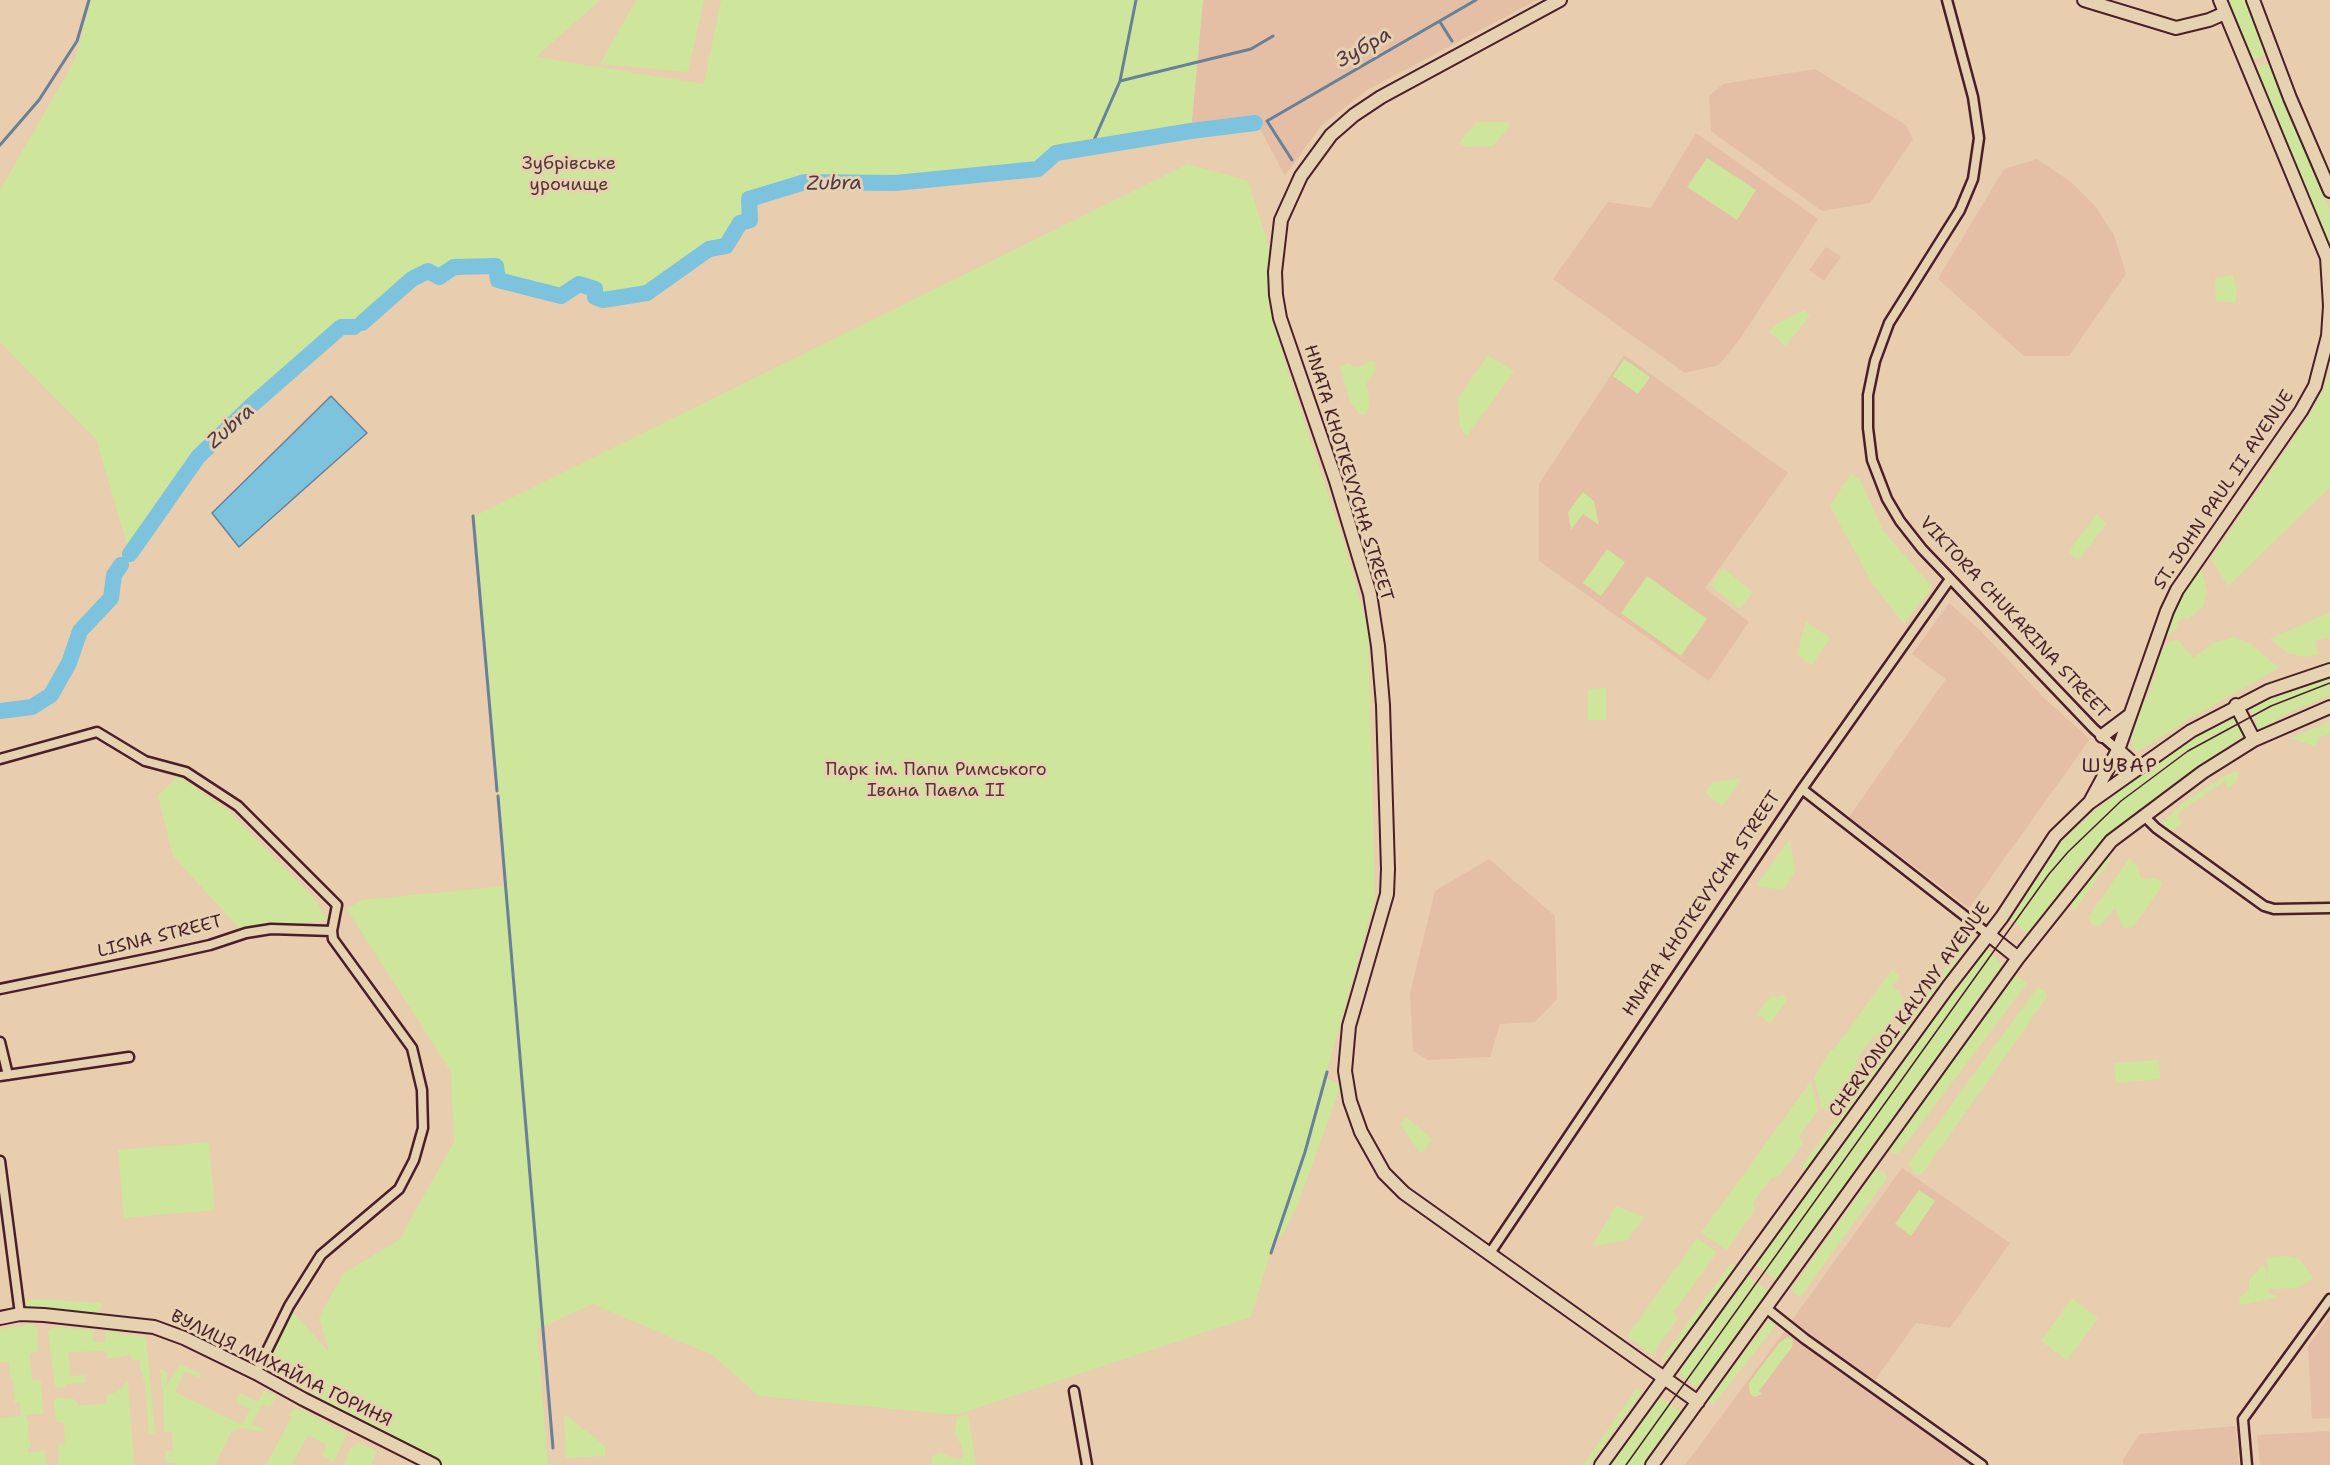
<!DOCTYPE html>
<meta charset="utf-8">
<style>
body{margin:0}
canvas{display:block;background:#e8cdae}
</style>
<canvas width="2330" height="1465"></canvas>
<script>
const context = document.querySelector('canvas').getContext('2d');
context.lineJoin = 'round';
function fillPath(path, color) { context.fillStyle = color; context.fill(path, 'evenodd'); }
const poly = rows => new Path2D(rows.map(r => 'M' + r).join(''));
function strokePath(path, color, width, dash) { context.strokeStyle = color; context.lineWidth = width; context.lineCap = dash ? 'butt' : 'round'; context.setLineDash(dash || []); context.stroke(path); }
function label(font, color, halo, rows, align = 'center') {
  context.font = font + ' "Shantell Sans",sans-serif'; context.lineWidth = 6; context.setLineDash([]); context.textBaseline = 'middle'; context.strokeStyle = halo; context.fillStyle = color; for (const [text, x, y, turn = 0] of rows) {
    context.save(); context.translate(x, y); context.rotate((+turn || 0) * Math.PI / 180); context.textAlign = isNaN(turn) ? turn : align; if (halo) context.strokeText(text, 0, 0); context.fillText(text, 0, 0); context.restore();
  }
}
fillPath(poly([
 [1203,0,1537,0,1367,90,1320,127,1285,176,1259,127,1191,131],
 [1815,69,1906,125,1913,139,1870,203,1822,211,1711,131,1709,96,1723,84],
 [1696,133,1818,219,1742,336,1719,365,1685,373,1553,279,1608,202,1651,208],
 [2037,159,2071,182,2095,206,2114,235,2126,274,2069,356,2024,356,1938,279,2004,169],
 [1826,247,1841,257,1824,281,1809,270],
 [1624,355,1788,473,1705,588,1749,622,1709,681,1539,561,1539,484],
 [1949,603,1980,630,2045,699,2090,739,1969,908,1849,817,1946,679,1912,654],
 [1489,859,1555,916,1557,999,1535,1022,1500,1024,1490,1057,1428,1060,1413,1051,1410,993,1435,891],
 [1902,1168,2010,1243,1950,1328,1916,1323,1875,1380,1790,1323],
 [2330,1315,2330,1418,2312,1419,2308,1346],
 [1786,1329,1971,1465,1685,1465],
 [2236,1426,2239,1465,2123,1465,2123,1459,2140,1434],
 [2330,1431,2330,1465,2260,1465,2257,1435]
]), '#e4bfa6');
fillPath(poly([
 [91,0,600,0,536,57,704,84,721,0,1203,0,1191,131,1056,153,1038,169,895,183,805,182,750,199,750,220,740,224,726,246,709,249,647,293,603,300,595,297,595,289,580,284,561,296,498,280,495,266,454,267,439,277,428,271,412,279,362,323,354,327,341,327,252,405,198,457,130,554,96,439,0,342,0,190,75,60],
 [636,0,704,0,688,72,600,64],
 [2229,0,2246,0,2266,54,2252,60],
 [2269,63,2330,211,2330,245,2255,68],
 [1476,122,1508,122,1510,126,1493,146,1466,147,1459,143],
 [1707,158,1756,190,1737,220,1687,187],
 [1188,164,1248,181,1269,247,1269,303,1285,363,1344,543,1368,630,1375,898,1325,1077,1341,1085,1296,1209,1284,1232,1273,1244,1251,1317,956,1415,759,1396,712,1355,593,1304,537,1329,548,1465,438,1465,269,1369,266,1360,292,1311,329,1352,319,1317,344,1273,399,1240,454,1142,451,1072,347,909,362,900,506,886,475,516],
 [2233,275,2237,291,2235,303,2216,301,2215,278],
 [1804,310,1810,315,1786,346,1769,332,1775,325],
 [1488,355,1514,371,1467,436,1460,428,1458,398],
 [1624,359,1650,377,1638,394,1613,376],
 [1371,360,1375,362,1376,370,1366,384,1368,388,1369,407,1365,415,1361,415,1351,404,1340,367,1348,363,1353,367,1363,366],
 [2330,370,2330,487,2228,586,2211,559,2309,416,2325,387],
 [1851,474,1860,480,1884,532,1932,587,1904,624,1872,583,1830,506],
 [1583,492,1594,501,1599,525,1583,514,1571,530,1568,512],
 [2097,514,2106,524,2078,560,2068,552],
 [1607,549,1625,562,1601,596,1583,583],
 [1723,568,1753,592,1740,609,1710,585],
 [2201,568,2207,591,2203,607,2187,620,2184,617,2176,623,2178,627,2165,638,2177,603],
 [1647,576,1707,619,1681,656,1621,613],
 [2330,612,2330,637,2314,641,2319,654,2306,657,2289,654,2270,639],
 [1806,621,1830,638,1812,665,1797,655],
 [2234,637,2251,644,2279,668,2189,719,2142,749,2136,751,2133,748,2132,737,2139,713,2150,691,2161,652,2170,641,2178,640,2193,658,2214,643],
 [2330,677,2330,695,2288,713,2259,730,2249,706,2281,692],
 [1606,688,1606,720,1588,720,1588,689],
 [2235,716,2245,734,2164,790,2113,830,2080,863,2029,935,2011,919,2061,842,2093,812,2179,745,2220,721],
 [2330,722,2330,734,2320,737,2315,746,2290,738],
 [2236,771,2238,773,2238,779,2229,788,2224,781,2177,814,2182,824,2170,831,2164,831,2160,829,2162,823,2184,802,2224,776],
 [178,776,230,812,315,899,327,920,241,930,173,856,158,796],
 [1739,779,1741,780,1722,806,1705,793,1713,782],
 [1790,839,1795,872,1783,890,1756,886],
 [2107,858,2111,859,2110,861,2074,911,2070,909,2074,903,2074,898,2085,881],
 [2129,859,2137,865,2141,879,2156,878,2162,883,2159,891,2133,927,2124,929,2115,908,2099,927,2092,924,2088,917],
 [1971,933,1974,936,1806,1170,1801,1167],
 [1988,949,2002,965,1972,1006,1961,1029,1876,1140,1778,1281,1754,1264,1981,953],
 [1892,970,1900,976,1892,987,1900,992,1901,998,1906,1002,1880,1038,1874,1035,1859,1056,1856,1066,1857,1068,1828,1111,1822,1109,1814,1077,1830,1051,1834,1049],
 [2015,974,2027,983,1899,1153,1891,1153,1888,1145],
 [2037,988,2045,990,2047,997,1922,1174,1915,1174,1908,1164],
 [1783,995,1788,999,1770,1023,1757,1014,1771,996,1777,997],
 [2159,1060,2160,1079,2116,1083,2114,1063],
 [1811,1081,1818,1110,1799,1136,1803,1143,1779,1176,1771,1178,1753,1203,1755,1210,1727,1250,1701,1233],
 [1406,1117,1432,1139,1421,1154,1400,1124],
 [209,1142,215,1210,124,1218,118,1150],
 [1876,1170,1884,1172,1887,1178,1800,1297,1791,1290],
 [1919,1190,1935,1201,1911,1236,1895,1224],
 [1616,1206,1644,1217,1628,1240,1592,1246],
 [1697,1238,1717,1252,1673,1313,1678,1318,1652,1355,1627,1336],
 [2285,1256,2301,1260,2313,1278,2298,1288,2268,1289,2269,1293,2278,1297,2240,1305,2239,1299,2241,1296,2249,1290,2249,1280,2262,1266,2266,1267,2268,1284,2267,1257],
 [1731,1263,1737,1268,1664,1362,1662,1358],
 [1747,1275,1770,1292,1700,1384,1695,1386,1681,1376,1681,1368],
 [2072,1298,2098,1318,2067,1360,2041,1341],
 [36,1299,102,1303,99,1315,28,1311,25,1304,27,1301],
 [1769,1320,1776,1325,1713,1405,1708,1401],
 [31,1324,37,1329,38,1351,30,1354,32,1380,41,1381,43,1414,26,1415,26,1420,29,1420,27,1439,30,1439,31,1447,28,1448,28,1452,45,1451,46,1465,0,1465,0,1418,21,1416,20,1403,15,1403,13,1381,10,1376,9,1362,0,1362,0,1329],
 [59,1327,94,1330,93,1342,105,1342,106,1331,146,1337,155,1433,149,1434,145,1379,143,1379,143,1373,140,1373,140,1360,131,1360,131,1355,107,1359,106,1351,68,1352,70,1376,85,1375,85,1383,66,1384,65,1387,57,1388,55,1386,48,1332,50,1329],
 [1788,1337,1793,1340,1792,1347,1759,1391,1762,1394,1755,1397,1750,1394,1749,1383,1780,1342],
 [180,1364,201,1374,199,1378,185,1371,175,1392,242,1425,250,1409,236,1402,240,1393,258,1402,264,1390,276,1396,270,1407,262,1404,252,1424,267,1432,241,1428,231,1432,215,1465,175,1465,175,1463,166,1463,165,1451,173,1451,172,1432,164,1432,163,1391,160,1371,161,1369,168,1373,165,1388],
 [128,1381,134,1465,59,1465,58,1445,65,1444,64,1423,56,1421,54,1402,56,1398,74,1399,79,1405,106,1404,106,1396,118,1391],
 [1637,1388,1642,1392,1589,1465,1583,1465],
 [1660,1398,1682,1412,1643,1465,1610,1465],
 [295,1409,300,1409,347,1434,334,1462,322,1456,327,1445,308,1435,292,1465,266,1465,291,1418,289,1415],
 [564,1414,605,1446,605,1456,566,1458],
 [968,1415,976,1465,932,1465,932,1457,939,1452,958,1460,964,1455,961,1444,955,1435,955,1427,957,1417],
 [359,1443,377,1451,371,1465,343,1465,350,1449]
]), '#cee69c');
const water = poly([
 [331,396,367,433,239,547,212,513,331,396]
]);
fillPath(water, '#7dc3de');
strokePath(water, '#698196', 1.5);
strokePath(poly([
 [1440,22,1452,41],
 [1120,81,1251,49,1273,36],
 [0,145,39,100,77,41,89,0],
 [1091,147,1120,81,1136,0],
 [1292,160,1267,121,1476,0],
 [473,516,497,791],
 [498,796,553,1448],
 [1271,1253,1305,1152,1327,1072]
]), '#698196', 3);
strokePath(poly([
 [362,323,412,279,428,271,439,277,454,267,496,266,498,280,561,296,579,284,595,289,595,297,603,300,647,293,709,249,726,246,740,223,750,220,749,199,805,182,895,183,1038,169,1056,153,1191,131,1255,123],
 [130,554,198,457,252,405,341,327,354,327],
 [0,711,32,707,51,695,69,663,80,631,111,598,114,575,121,565]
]), '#7dc3de', 16);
const street = poly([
 [1947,0,1973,97,1979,138,1973,179,1960,210,1889,323,1875,361,1868,395,1868,428,1872,460,1887,499,1900,521,1922,549,2094,729,2118,750],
 [0,759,97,732,145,761,186,772,238,806,337,905,332,931,333,939,412,1048,422,1090,423,1128,414,1160,399,1189,321,1255,289,1306,256,1373],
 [1802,789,1988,934],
 [2143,815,2156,828,2264,906,2274,909,2330,908],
 [0,989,156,957,210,945,246,933,271,929,332,931],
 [0,1042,8,1075],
 [0,1076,129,1057],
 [0,1161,20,1314],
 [1490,1253,1802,789,1950,579],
 [1766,1308,1805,1339,1982,1465],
 [1074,1391,1087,1465],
 [2247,1465,2243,1419,2330,1299]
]);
const secondary = poly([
 [1560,0,1381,97,1354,115,1331,135,1301,176,1281,220,1275,272,1276,295,1280,318,1336,481,1370,594,1378,646,1383,705,1388,869,1387,894,1349,1026,1345,1071,1350,1101,1361,1132,1384,1173,1404,1193,1698,1402],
 [2084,0,2176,28,2209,20,2225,13],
 [2220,0,2330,265],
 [2253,0,2290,98,2330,191],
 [2236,705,2254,740],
 [2102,736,2130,715],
 [2118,750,2138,768],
 [2091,800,2118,750,2167,611,2177,590,2301,411,2315,386,2328,336,2330,306,2327,257],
 [1988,934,2018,958],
 [0,1318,20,1314,44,1315,154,1327,184,1338,256,1373,303,1399,434,1465],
 [1601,1465,1948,987,2002,917,2055,836,2089,803,2191,731,2268,691,2330,670],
 [1652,1465,2018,958,2111,841,2203,772,2254,740,2330,707]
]);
strokePath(street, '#4a1f2b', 13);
strokePath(secondary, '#4a1f2b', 16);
strokePath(street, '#e6d2b0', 8);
strokePath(secondary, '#e6d2b0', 12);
strokePath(poly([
 [1626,1465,2049,874,2068,852,2121,801,2188,751,2271,706,2330,683]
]), '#4a1f2b', 1.5);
label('18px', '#573336', '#e6d2b0', [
 ["Зубрівське",569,164],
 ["урочище",569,185],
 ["Парк ім. Папи Римського",936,770],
 ["Івана Павла ІІ",936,791]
]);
label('18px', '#4a1f2b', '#e6d2b0', [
 ["HNATA KHOTKEVYCHA STREET",1348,473,73],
 ["ST. JOHN PAUL II AVENUE",2224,490,-56],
 ["VIKTORA CHUKARINA STREET",2014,618,47],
 ["HNATA KHOTKEVYCHA STREET",1702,904,-56],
 ["LISNA STREET",160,937,-14],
 ["CHERVONOI KALYNY AVENUE",1910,1010,-54],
 ["ВУЛИЦЯ МИХАЙЛА ГОРИНЯ",281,1369,26]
]);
label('italic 20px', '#523846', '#e6d2b0', [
 ["Зубра",1364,48,-30],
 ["Zubra",834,184,-1],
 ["Zubra",231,427,-42]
]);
context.letterSpacing = '1.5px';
label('20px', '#4a1f2b', '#e6d2b0', [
 ["ШУВАР",2120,767]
]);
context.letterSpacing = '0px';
</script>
